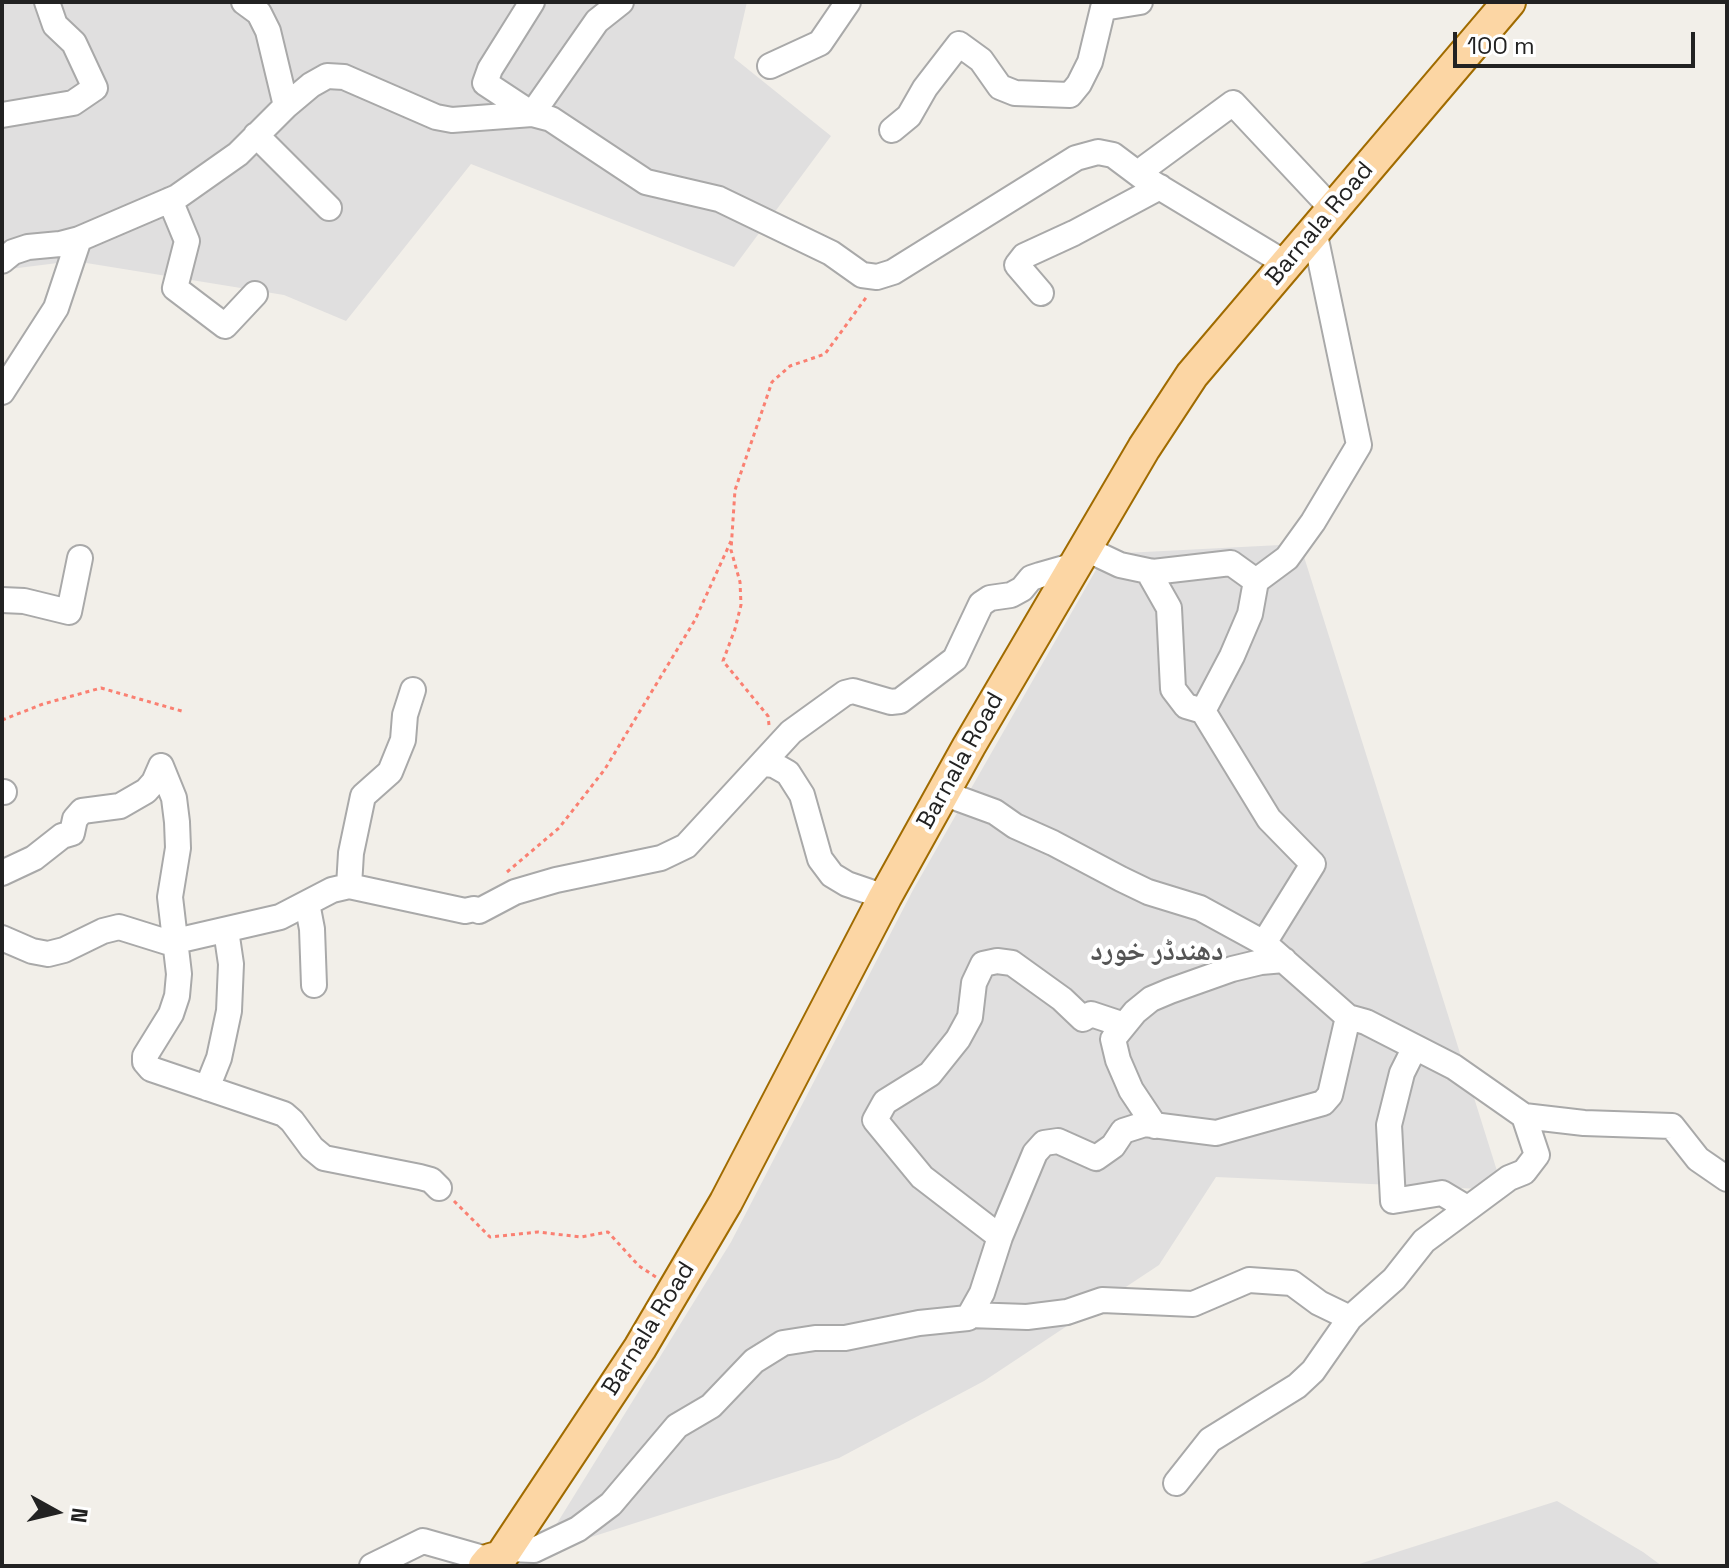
<!DOCTYPE html>
<meta charset="utf-8">
<style>
body{margin:0}
#map{position:relative;width:1729px;height:1568px;overflow:hidden;background:#f2efe9;font-family:"Space Grotesk",sans-serif}
canvas{display:block}
.frame{position:absolute;inset:0;border:4px solid #222;pointer-events:none}
.north{position:absolute;left:16px;top:1472px;width:80px;height:80px;-webkit-text-stroke:6px #fff;paint-order:stroke;rotate:98deg;font-size:22px;font-weight:700;line-height:32px;text-align:center;color:#222}
.north::after{content:'';display:block;margin:auto;width:28px;height:36px;background:#222;clip-path:polygon(50% 0,100% 100%,50% 72%,0 100%)}
.scale{position:absolute;left:1453px;top:32px;width:242px;height:36px;box-sizing:border-box;border:4px solid #222;border-top:0;padding-left:10px;font-size:24px;line-height:28px;white-space:nowrap;color:#222;-webkit-text-stroke:6px #fff;paint-order:stroke}
</style>
<div id="map">
<canvas width="1729" height="1568"></canvas>
<div class="frame"></div>
<div class="north">N</div>
<div class="scale">100 m</div>
</div>
<script>
const context = document.querySelector('canvas').getContext('2d');
context.lineJoin = 'round';
function fillPath(path, color) { context.fillStyle = color; context.fill(path, 'evenodd'); }
const poly = rows => new Path2D(rows.map(r => 'M' + r).join(''));
function strokePath(path, color, width, dash) { context.strokeStyle = color; context.lineWidth = width; context.lineCap = dash ? 'butt' : 'round'; context.setLineDash(dash || []); context.stroke(path); }
function label(font, color, halo, rows, align = 'center') {
  context.font = font + ' "Space Grotesk","Noto Naskh Arabic",sans-serif'; context.lineWidth = 8; context.setLineDash([]); context.textBaseline = 'middle'; context.strokeStyle = halo; context.fillStyle = color; for (const [text, x, y, turn = 0] of rows) {
    context.save(); context.translate(x, y); context.rotate((+turn || 0) * Math.PI / 180); context.textAlign = isNaN(turn) ? turn : align; if (halo) context.strokeText(text, 0, 0); context.fillText(text, 0, 0); context.restore();
  }
}
fillPath(poly([
 [2,2,747,2,734,58,831,136,734,267,471,164,346,321,284,295,74,261,2,270],
 [1300,544,1503,1190,1216,1177,1159,1265,984,1381,839,1458,538,1554,731,1242,913,890,1105,554],
 [1557,1501,1643,1552,1662,1566,1353,1566]
]), '#e0dfdf');
const minor = poly([
 [244,2,259,13,268,31,286,106],
 [532,2,490,69,485,83,532,114,597,21,621,2],
 [770,66,820,43,848,2],
 [2,115,73,103,95,88,74,43,55,25,47,2],
 [892,130,909,116,925,88,959,44,981,60,1000,87,1015,93,1070,95,1079,84,1090,62,1103,8,1140,2],
 [256,135,329,208],
 [1141,176,1146,167,1233,103,1323,199],
 [170,200,187,241,175,288,225,326,255,294],
 [2,261,13,252,28,247,60,244,79,239,177,197,238,154,286,106,311,85,327,76,344,77,436,117,452,120,532,114,551,119,646,182,719,199,831,253,862,275,877,277,893,272,1076,158,1098,152,1113,155,1141,176,1285,263],
 [1041,293,1017,265,1024,256,1074,233,1160,187],
 [2,392,56,308,79,239],
 [1084,548,1120,565,1153,572,1231,563,1256,581],
 [1148,571,1169,608,1173,689,1186,706,1203,711],
 [2,600,24,601,69,612,80,558],
 [764,764,774,765,788,773,802,795,820,859,832,875,847,884,885,897],
 [161,766,174,798,177,822,178,848,170,897,179,974,177,996,171,1014,145,1056,145,1062,151,1069,284,1114,292,1121,312,1148,324,1158,420,1177,431,1180,439,1188],
 [2,792,4,792],
 [943,793,995,812,1015,826,1053,843,1121,879,1148,892,1200,908,1264,943],
 [2,873,34,858,62,836,72,833,75,819,82,811,120,806,146,791,154,782,161,766],
 [349,886,351,853,363,796,390,772,403,740,405,715,413,690],
 [307,903,312,929,314,985],
 [2,938,32,951,48,954,64,950,103,931,119,927,167,942,176,941,280,917,332,890,349,886,465,911,474,909,479,911,515,892,556,880,661,858,686,846,791,732,845,693,853,691,891,702,900,701,955,659,981,604,990,598,1011,595,1022,589,1031,578,1040,575,1075,565],
 [1348,1017,1366,1022,1454,1067,1524,1116],
 [1415,1047,1402,1073,1389,1125,1393,1201,1442,1193,1467,1208],
 [207,1088,219,1058,229,1011,231,964,226,930],
 [1155,1126,1131,1090,1118,1060,1113,1039,1135,1012,1151,999,1170,991,1232,969,1261,962,1284,960],
 [1000,1237,922,1177,875,1120,885,1102,930,1074,958,1039,970,1017,974,983,983,964,997,961,1012,963,1062,999,1083,1019,1091,1014,1124,1025],
 [969,1315,1027,1317,1067,1312,1102,1300,1193,1304,1249,1280,1292,1283,1319,1303,1350,1318,1394,1279,1424,1241,1509,1178,1524,1172,1537,1155,1524,1116,1584,1123,1672,1126,1698,1159,1727,1179],
 [1176,1483,1210,1440,1297,1386,1313,1371,1350,1318],
 [506,1549,534,1550,578,1529,611,1504,677,1426,711,1406,754,1361,783,1343,815,1338,845,1338,919,1323,968,1318,982,1293,1000,1237,1035,1153,1044,1143,1058,1141,1096,1158,1113,1146,1123,1131,1145,1124,1216,1133,1323,1103,1330,1095,1348,1017,1264,943,1313,864,1269,819,1203,711,1232,656,1250,614,1256,581,1287,558,1313,522,1359,445,1314,230],
 [372,1566,423,1541,490,1560]
]);
const major = poly([
 [485,1566,490,1560,501,1557,640,1348,726,1202,885,897,969,746,1144,448,1192,375,1509,2]
]);
strokePath(minor, '#a9a9a9', 28);
strokePath(major, '#a06b00', 36);
strokePath(poly([
 [2,720,43,704,101,688,185,712],
 [769,725,768,716,723,661,735,629,741,605,740,582,731,550,735,490,772,382,790,366,825,354,868,295],
 [507,872,559,828,605,769,695,620,731,541],
 [454,1201,490,1237,538,1232,581,1237,608,1232,639,1266,656,1277]
]), '#fa8072', 3, [4, 4]);
strokePath(minor, '#fff', 24);
strokePath(major, '#fcd6a4', 32);
label('24px', '#222', '#fff', [
 ["Barnala Road",1320,224,-50],
 ["Barnala Road",961,761,-61],
 ["Barnala Road",649,1329,-58]
]);
label('bold 28px', '#555', '#fff', [
 ["دھندڈر خورد",1157,952]
]);
</script>
